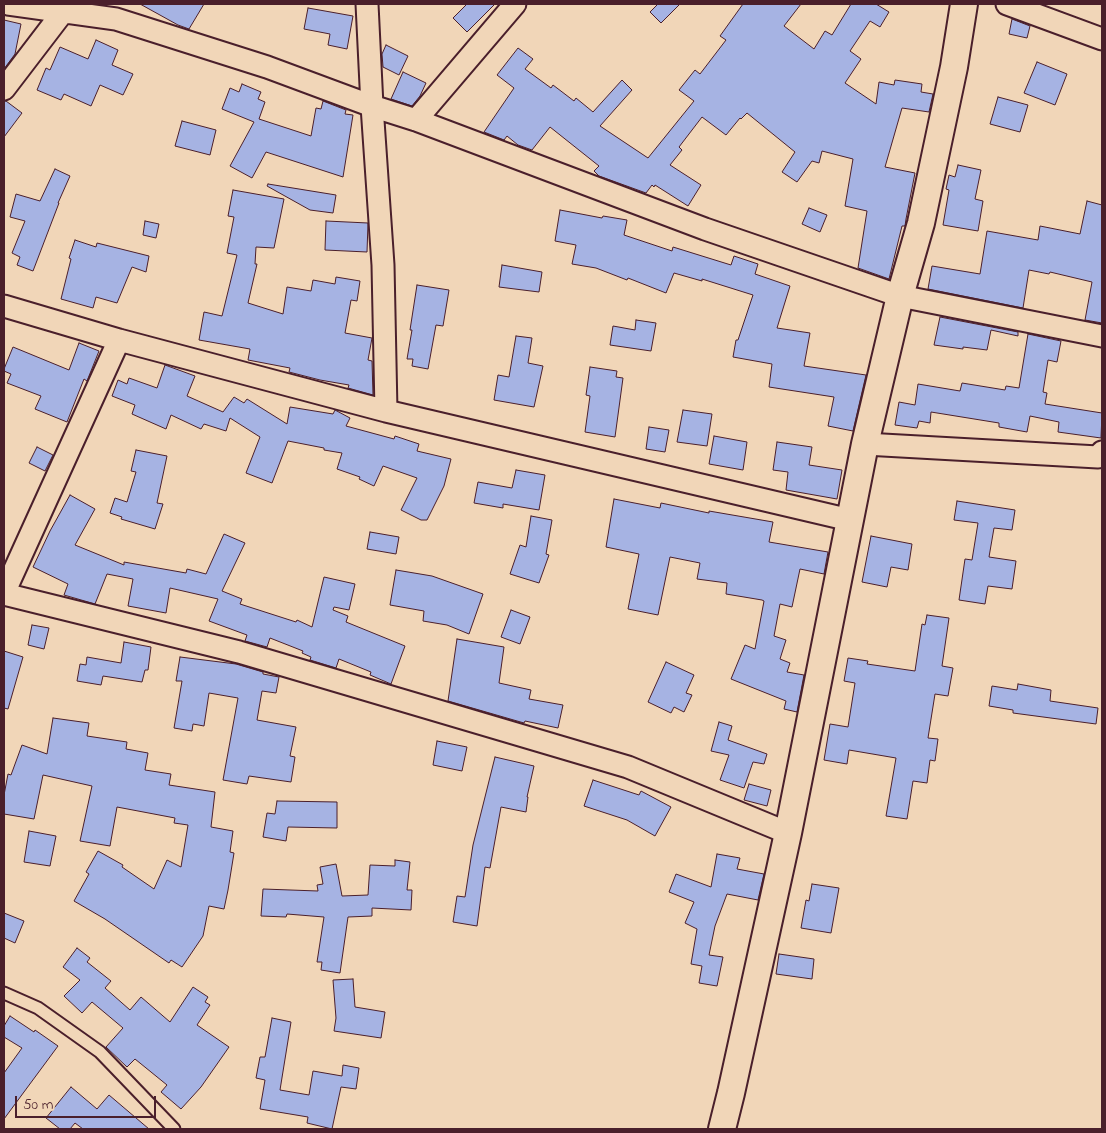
<!DOCTYPE html>
<style>
body{margin:0}
#map{position:relative;width:1106px;height:1133px;overflow:hidden;background:#f1d6b8;font-family:"Indie Flower",sans-serif}
canvas{display:block}
.frame{position:absolute;inset:0;border:5px solid #4a1f2b;pointer-events:none}
.scale{position:absolute;left:15px;top:1096px;width:141px;height:22px;box-sizing:border-box;border:2px solid #4a1f2b;border-top:0;padding-left:6px;font-size:15px;line-height:18px;white-space:nowrap;color:#4a1f2b;-webkit-text-stroke:4px #f1d6b8;paint-order:stroke}
</style>
<div id="map">
<canvas width="1106" height="1133"></canvas>
<div class="frame"></div>
<div class="scale">50 m</div>
</div>
<script>
const context = document.querySelector('canvas').getContext('2d');
context.lineJoin = 'round';
function fillPath(path, color) { context.fillStyle = color; context.fill(path, 'evenodd'); }
const poly = rows => new Path2D(rows.map(r => 'M' + r).join(''));
function strokePath(path, color, width, dash) { context.strokeStyle = color; context.lineWidth = width; context.lineCap = dash ? 'butt' : 'round'; context.setLineDash(dash || []); context.stroke(path); }
const building = poly([
 [140,4,204,4,189,29,178,25,140,4],
 [467,4,495,4,467,32,453,18,467,4],
 [658,4,680,4,661,23,650,12,658,4],
 [743,4,801,4,784,26,814,49,825,31,832,35,851,4,876,4,889,12,880,27,870,21,850,51,861,59,845,83,876,104,879,82,894,85,895,80,922,84,921,92,933,94,929,112,902,108,885,167,915,173,906,219,905,226,902,226,889,279,858,268,867,211,845,206,853,159,822,151,819,163,812,161,797,182,782,172,795,152,747,113,741,119,740,118,726,135,702,117,679,147,682,150,670,165,701,185,688,206,655,185,654,187,652,185,646,193,599,176,594,171,599,166,550,127,532,150,518,145,507,136,504,140,484,132,514,88,497,75,518,48,533,59,525,69,551,88,553,85,574,101,576,98,593,112,622,80,632,90,600,126,648,158,694,101,679,90,695,70,700,74,726,40,720,36,743,4],
 [308,8,353,16,347,49,328,45,330,34,304,29,308,8],
 [1012,19,1030,26,1027,38,1009,34,1012,19],
 [4,20,21,24,15,54,4,69,4,20],
 [96,40,118,50,112,65,133,74,123,95,100,85,91,106,64,94,61,100,37,90,46,68,50,70,60,47,88,59,96,40],
 [386,45,408,56,399,75,383,67,382,54,386,45],
 [1037,62,1067,74,1055,105,1024,93,1037,62],
 [403,72,426,83,420,96,412,106,391,99,403,72],
 [242,84,261,92,258,99,265,102,259,119,311,136,316,108,321,109,323,101,346,110,345,114,353,115,343,177,266,152,252,178,230,166,254,122,222,109,230,88,239,92,242,84],
 [998,97,1028,105,1020,132,990,124,998,97],
 [4,101,6,101,22,113,4,137,4,101],
 [182,121,216,130,210,155,175,146,182,121],
 [958,165,981,170,975,199,983,201,978,231,943,225,949,190,946,189,949,175,955,177,958,165],
 [55,169,70,176,58,203,59,203,33,271,17,265,20,257,12,253,25,221,10,217,16,194,40,201,55,169],
 [268,184,336,195,333,213,310,210,267,186,268,184],
 [233,190,284,199,274,248,256,247,255,264,257,264,248,303,283,314,287,287,311,291,313,280,335,284,336,277,360,281,357,301,351,300,345,333,372,338,368,360,372,361,373,395,348,388,349,385,320,380,289,372,290,368,248,360,250,349,199,340,204,312,222,316,237,255,227,253,234,217,228,216,233,190],
 [1087,201,1102,205,1102,323,1085,320,1092,282,1050,272,1049,274,1029,270,1023,308,928,289,932,266,980,274,987,231,1038,240,1040,226,1080,234,1087,201],
 [809,208,827,215,820,232,802,224,809,208],
 [560,210,602,218,603,216,627,220,624,235,672,251,673,247,731,265,734,256,758,264,755,274,790,286,777,328,810,333,804,366,866,375,853,431,828,426,834,397,769,387,772,364,733,357,736,340,738,340,753,295,702,279,702,281,674,273,666,293,628,278,627,280,596,268,572,264,576,245,555,241,560,210],
 [145,221,159,224,156,238,143,235,145,221],
 [326,221,368,223,367,252,325,250,326,221],
 [75,240,96,247,97,243,149,256,146,272,132,267,117,303,96,297,93,308,61,299,71,259,69,258,75,240],
 [502,265,542,272,539,292,499,287,502,265],
 [417,285,449,290,443,326,436,325,428,369,412,366,413,359,407,359,412,330,410,330,417,285],
 [940,317,1018,332,1018,336,991,330,987,350,963,347,963,349,934,345,940,317],
 [636,320,656,323,651,351,610,345,613,326,635,330,636,320],
 [1028,334,1061,341,1057,362,1048,360,1043,392,1047,393,1045,404,1102,413,1101,438,1058,432,1059,422,1030,416,1027,432,999,427,999,423,931,412,930,423,919,421,917,428,895,425,899,402,915,405,918,384,960,391,962,383,1005,390,1006,386,1019,388,1028,334],
 [516,336,532,338,528,363,543,366,534,407,494,400,498,375,509,377,516,336],
 [79,343,99,351,87,381,84,379,67,422,35,409,41,396,7,383,11,374,4,371,4,369,13,347,69,370,79,343],
 [165,365,195,376,187,396,223,412,234,397,244,403,247,399,287,424,290,407,333,414,335,410,350,418,346,426,394,439,395,436,419,444,417,451,451,459,444,486,427,520,421,520,401,510,417,478,383,466,374,486,359,479,360,477,337,469,342,453,324,450,324,448,288,441,272,483,246,473,260,437,230,418,226,431,204,424,201,429,171,415,166,429,132,414,135,405,112,396,118,380,127,384,129,378,157,388,165,365],
 [590,367,617,371,616,377,623,378,615,437,585,432,590,396,586,395,590,367],
 [683,410,712,414,707,446,677,442,683,410],
 [649,427,669,430,665,452,646,449,649,427],
 [714,436,747,442,743,470,709,464,714,436],
 [777,442,812,447,809,465,842,470,837,499,786,490,788,472,773,470,777,442],
 [37,447,53,455,45,471,29,463,37,447],
 [136,450,167,456,157,503,163,504,155,529,121,519,122,517,110,513,115,498,127,502,136,472,131,471,136,450],
 [516,470,545,475,539,510,503,504,503,508,474,503,478,482,512,488,516,470],
 [70,495,95,509,75,545,124,565,124,562,186,573,187,569,206,574,224,534,245,543,222,591,242,599,240,604,296,622,297,620,312,627,324,577,355,584,349,610,334,607,333,610,348,616,346,622,405,646,391,684,370,675,371,672,339,659,336,668,310,660,311,657,302,653,303,651,270,638,267,647,245,641,247,635,209,621,218,599,170,588,166,613,128,606,133,579,107,574,95,604,64,595,68,584,33,567,50,531,70,495],
 [614,499,660,508,661,503,709,513,709,511,773,522,769,542,828,552,824,574,800,569,792,607,780,604,774,636,786,640,780,659,790,663,787,672,804,675,797,712,784,709,786,701,731,679,745,645,755,649,764,601,762,600,726,594,727,583,697,579,700,563,670,557,658,615,628,609,639,554,606,547,614,499],
 [957,501,1015,510,1012,530,994,528,989,557,1016,561,1012,589,988,586,985,604,959,600,965,559,972,560,978,523,954,520,957,501],
 [531,516,552,520,546,554,549,555,539,583,510,574,520,545,526,547,531,516],
 [370,532,399,537,396,554,367,549,370,532],
 [871,536,912,544,908,570,891,567,887,587,862,582,871,536],
 [396,570,432,576,483,594,469,634,447,625,423,621,424,611,390,605,396,570],
 [511,610,530,617,520,644,501,637,511,610],
 [927,615,949,618,942,666,953,668,948,696,935,694,928,738,938,739,935,761,930,760,927,783,913,781,907,819,886,816,896,758,849,750,847,764,824,760,830,724,848,727,855,683,844,681,848,658,868,661,867,664,915,671,922,624,925,625,927,615],
 [32,625,49,628,44,649,28,645,32,625],
 [457,639,504,647,499,683,531,690,529,699,563,705,558,728,525,721,524,723,448,701,457,639],
 [124,642,151,647,148,670,145,670,142,682,103,676,101,685,77,681,80,664,86,665,87,657,121,663,124,642],
 [4,651,23,657,8,709,4,708,4,651],
 [180,657,236,664,263,672,263,674,279,677,276,693,262,691,257,720,296,727,290,756,295,757,291,782,249,776,247,784,223,780,238,698,209,693,204,726,193,724,192,731,174,728,182,681,176,681,180,657],
 [666,662,694,675,686,693,692,695,684,712,674,707,671,713,648,702,666,662],
 [1018,684,1051,690,1050,701,1098,708,1096,724,1013,713,1013,710,989,706,992,686,1017,690,1018,684],
 [53,718,89,723,87,736,127,742,126,749,148,753,145,770,171,774,169,785,215,792,211,827,233,831,230,852,234,853,228,890,224,909,209,906,203,936,182,967,171,960,169,963,105,919,74,901,89,874,86,872,98,851,123,865,122,867,154,889,167,860,181,867,188,825,174,823,175,818,117,807,110,846,80,841,92,786,43,775,34,819,4,814,4,795,8,774,11,775,22,745,47,754,53,718],
 [719,722,732,726,728,740,767,754,764,764,753,762,744,788,720,780,729,755,711,751,719,722],
 [437,741,467,747,462,771,433,765,437,741],
 [495,757,534,766,527,797,528,797,526,812,501,807,490,868,485,867,477,926,453,922,457,896,465,897,473,845,495,757],
 [593,780,639,795,641,791,671,807,655,836,627,820,584,806,593,780],
 [749,784,771,790,767,806,744,800,749,784],
 [277,801,337,802,337,828,288,827,286,841,263,837,267,813,275,814,277,801],
 [29,831,56,836,50,866,24,862,29,831],
 [717,854,740,858,737,869,764,874,758,900,727,894,715,926,709,955,723,957,717,986,699,983,702,966,691,964,697,929,685,923,694,902,669,892,676,874,711,887,717,854],
 [395,860,410,862,407,890,412,890,411,910,372,908,372,916,348,917,340,973,321,970,322,962,317,962,324,917,287,914,286,917,261,916,263,889,318,891,317,885,323,884,320,867,336,864,342,896,368,895,370,865,395,866,395,860],
 [812,884,839,888,831,933,801,928,806,900,809,901,812,884],
 [4,913,24,921,15,943,4,938,4,913],
 [77,948,90,958,87,962,111,981,105,988,130,1010,141,997,170,1022,193,987,208,997,205,1002,210,1005,197,1025,229,1047,201,1087,181,1109,161,1092,167,1085,135,1059,127,1067,106,1047,123,1028,92,1002,82,1013,64,996,80,980,63,967,77,948],
 [779,954,814,959,812,979,776,974,779,954],
 [353,979,355,1007,385,1012,381,1038,334,1031,336,1018,333,980,353,979],
 [10,1016,34,1032,35,1030,58,1046,4,1119,4,1073,22,1048,4,1037,4,1026,10,1016],
 [272,1018,291,1022,280,1090,309,1095,313,1071,342,1076,343,1065,359,1068,356,1089,341,1087,332,1129,307,1123,308,1117,260,1109,265,1080,256,1078,260,1057,265,1057,272,1018],
 [71,1087,97,1109,109,1095,149,1129,83,1129,75,1123,70,1129,60,1129,46,1118,71,1087]
]);
fillPath(building, '#a6b3e3');
strokePath(building, '#4a1f2b', 1);
const service = poly([
 [4,993,38,1008,100,1052,174,1129]
]);
const minor = poly([
 [8,4,116,19,267,67,372,106,416,120,705,229,900,296,1102,336],
 [367,4,372,106,383,265,386,411],
 [1007,4,1102,39],
 [4,89,69,4],
 [416,120,515,4],
 [4,306,119,340,386,411,850,520],
 [865,444,1098,457,1102,452],
 [4,593,119,340],
 [4,594,239,652,628,767,788,833]
]);
const tertiary = poly([
 [722,1129,731,1093,788,833,865,444,900,296,921,223,954,67,964,4]
]);
strokePath(service, '#4a1f2b', 15);
strokePath(minor, '#4a1f2b', 25);
strokePath(tertiary, '#4a1f2b', 30);
strokePath(service, '#f1d6b8', 11);
strokePath(minor, '#f1d6b8', 21);
strokePath(tertiary, '#f1d6b8', 26);
</script>
